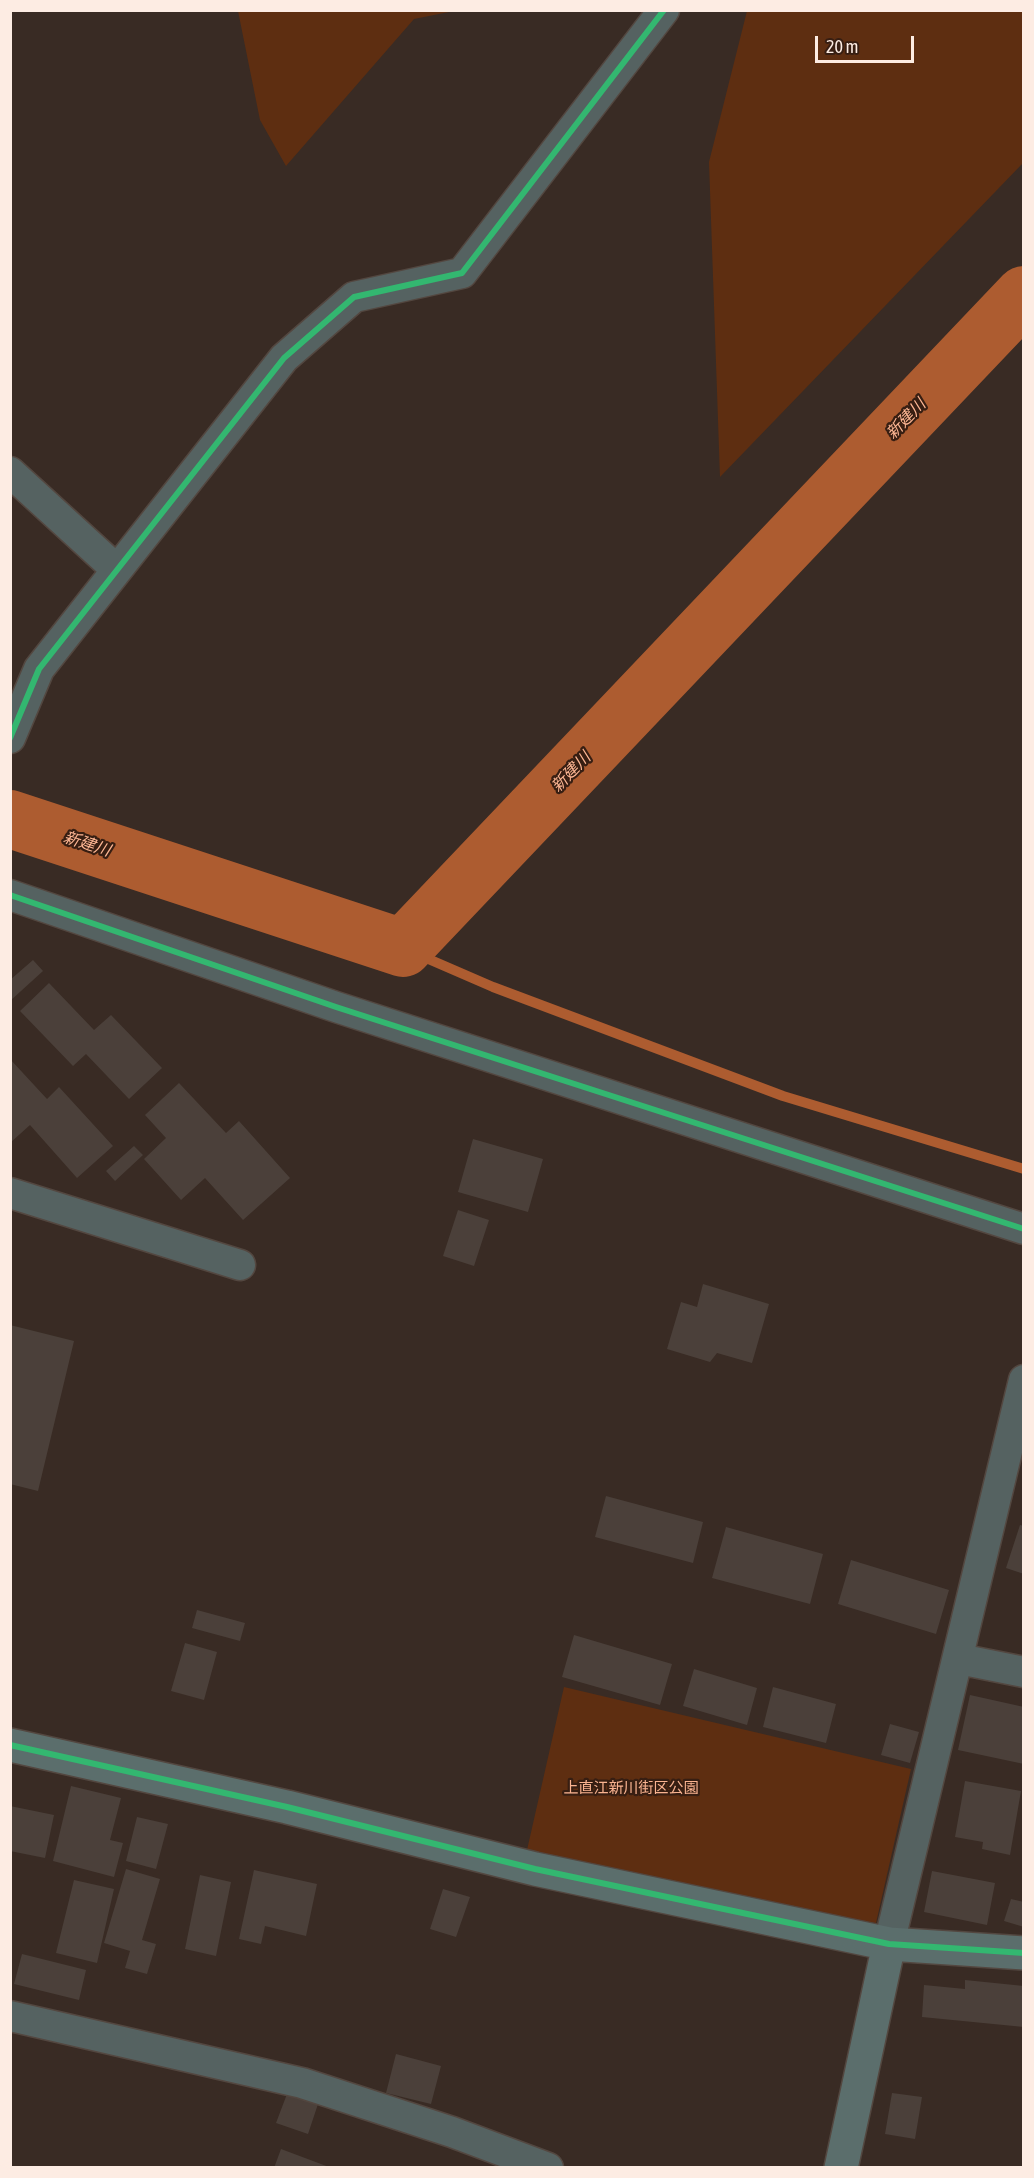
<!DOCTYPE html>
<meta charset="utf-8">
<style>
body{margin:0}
#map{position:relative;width:1034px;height:2178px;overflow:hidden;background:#392b24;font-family:"Asap Condensed",sans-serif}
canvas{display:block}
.frame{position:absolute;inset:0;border:12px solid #fdece3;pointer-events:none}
.scale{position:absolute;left:815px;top:36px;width:99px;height:27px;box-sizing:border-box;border:3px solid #fdece3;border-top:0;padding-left:8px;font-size:18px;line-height:21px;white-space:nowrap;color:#fdece3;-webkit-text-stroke:4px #371e12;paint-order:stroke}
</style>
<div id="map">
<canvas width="1034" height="2178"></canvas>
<div class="frame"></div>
<div class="scale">20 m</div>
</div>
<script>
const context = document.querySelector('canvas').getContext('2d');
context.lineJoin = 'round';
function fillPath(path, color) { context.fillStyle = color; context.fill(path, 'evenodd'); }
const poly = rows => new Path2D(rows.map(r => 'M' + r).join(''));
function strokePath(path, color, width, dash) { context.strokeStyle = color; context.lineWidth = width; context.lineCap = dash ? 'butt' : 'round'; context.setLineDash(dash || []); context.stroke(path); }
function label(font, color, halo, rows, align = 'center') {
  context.font = font + ' "Asap Condensed","Noto Sans JP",sans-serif'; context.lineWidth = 4.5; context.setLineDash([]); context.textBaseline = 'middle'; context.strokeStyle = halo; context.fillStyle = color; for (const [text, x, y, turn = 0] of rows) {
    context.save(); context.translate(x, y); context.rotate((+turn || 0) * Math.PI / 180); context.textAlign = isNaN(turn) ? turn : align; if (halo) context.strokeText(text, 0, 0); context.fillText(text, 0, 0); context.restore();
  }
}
fillPath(poly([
 [238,11,238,10,454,11,414,19,286,166,260,120],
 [747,11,1023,11,1023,163,720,477,709,162],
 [564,1687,911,1769,876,1923,782,1908,527,1850]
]), '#5e2e11');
strokePath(poly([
 [403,948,493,987,783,1096,1024,1169]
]), '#ad5c30', 10);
strokePath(poly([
 [10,819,403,948,1024,295]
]), '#ad5c30', 58);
fillPath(poly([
 [33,960,43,971,10,1001,10,980],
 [49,983,94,1030,111,1015,162,1068,129,1099,86,1054,73,1066,20,1011],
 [10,1059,47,1099,59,1087,113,1146,77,1178,30,1125,10,1143],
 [179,1083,226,1133,239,1121,290,1178,243,1220,205,1178,181,1200,144,1159,166,1138,145,1115],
 [473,1139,543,1159,528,1212,458,1192],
 [134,1146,143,1155,115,1181,106,1171],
 [458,1210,489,1220,474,1266,443,1256],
 [703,1284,769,1304,752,1363,717,1353,710,1362,667,1349,681,1302,697,1307],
 [10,1325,74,1341,38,1491,10,1484],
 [606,1496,703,1522,693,1563,595,1537],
 [1020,1525,1024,1526,1024,1574,1006,1568],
 [726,1527,823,1554,810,1604,712,1578],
 [851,1560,949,1590,936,1634,838,1604],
 [197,1610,245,1623,240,1641,192,1628],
 [574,1635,672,1664,660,1705,562,1677],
 [185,1643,217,1652,204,1700,171,1691],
 [694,1669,757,1688,747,1725,683,1706],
 [773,1687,836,1704,826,1743,763,1727],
 [970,1695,1024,1707,1024,1764,958,1750],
 [890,1724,919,1732,910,1763,881,1755],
 [965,1781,1021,1791,1010,1855,982,1849,983,1842,955,1837],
 [71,1786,121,1798,110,1840,123,1843,114,1877,53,1861],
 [10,1806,54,1815,45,1858,10,1851],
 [137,1817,168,1824,156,1869,126,1861],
 [126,1869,160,1879,142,1940,156,1944,147,1974,125,1968,130,1951,104,1943],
 [254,1870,317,1884,306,1936,265,1926,261,1944,239,1939],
 [932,1871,995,1883,987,1925,924,1912],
 [200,1875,231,1882,216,1956,185,1949],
 [74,1880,114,1889,97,1963,56,1953],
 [443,1889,470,1897,456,1937,430,1929],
 [1011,1899,1024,1902,1024,1927,1004,1921],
 [22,1954,86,1970,79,2000,14,1984],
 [965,1980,1024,1986,1024,2027,922,2017,924,1985,965,1989],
 [396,2054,441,2066,431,2104,386,2093],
 [892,2093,922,2097,915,2139,885,2134],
 [287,2094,318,2104,308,2134,276,2123],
 [281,2149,329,2167,329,2168,274,2168]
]), '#4b403a');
const street = poly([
 [10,472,117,570],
 [10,738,39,669,284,358,354,297,462,273,664,10],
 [10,895,336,1007,1024,1229],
 [10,1193,240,1265],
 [959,1659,1024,1672],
 [889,1944,1024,1380],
 [10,2016,302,2083,452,2132,548,2168]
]);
const secondary = poly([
 [10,1745,287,1807,535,1869,889,1944,1024,1953],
 [841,2168,889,1944]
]);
strokePath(street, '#534740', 33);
strokePath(secondary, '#534740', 36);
strokePath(street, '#556261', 30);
strokePath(secondary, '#5b6e6c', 33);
strokePath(poly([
 [10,738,39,669,284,358,354,297,462,273,664,10],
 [10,895,336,1007,1024,1229],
 [10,1745,287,1807,535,1869,889,1944,1024,1953]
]), '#33b770', 6);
label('15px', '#f9b390', '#371e12', [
 ["上直江新川街区公園",631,1788]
]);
label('italic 16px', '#feb794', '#371e12', [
 ["新建川",906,419,-46],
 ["新建川",571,772,-46],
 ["新建川",87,844,18]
]);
</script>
